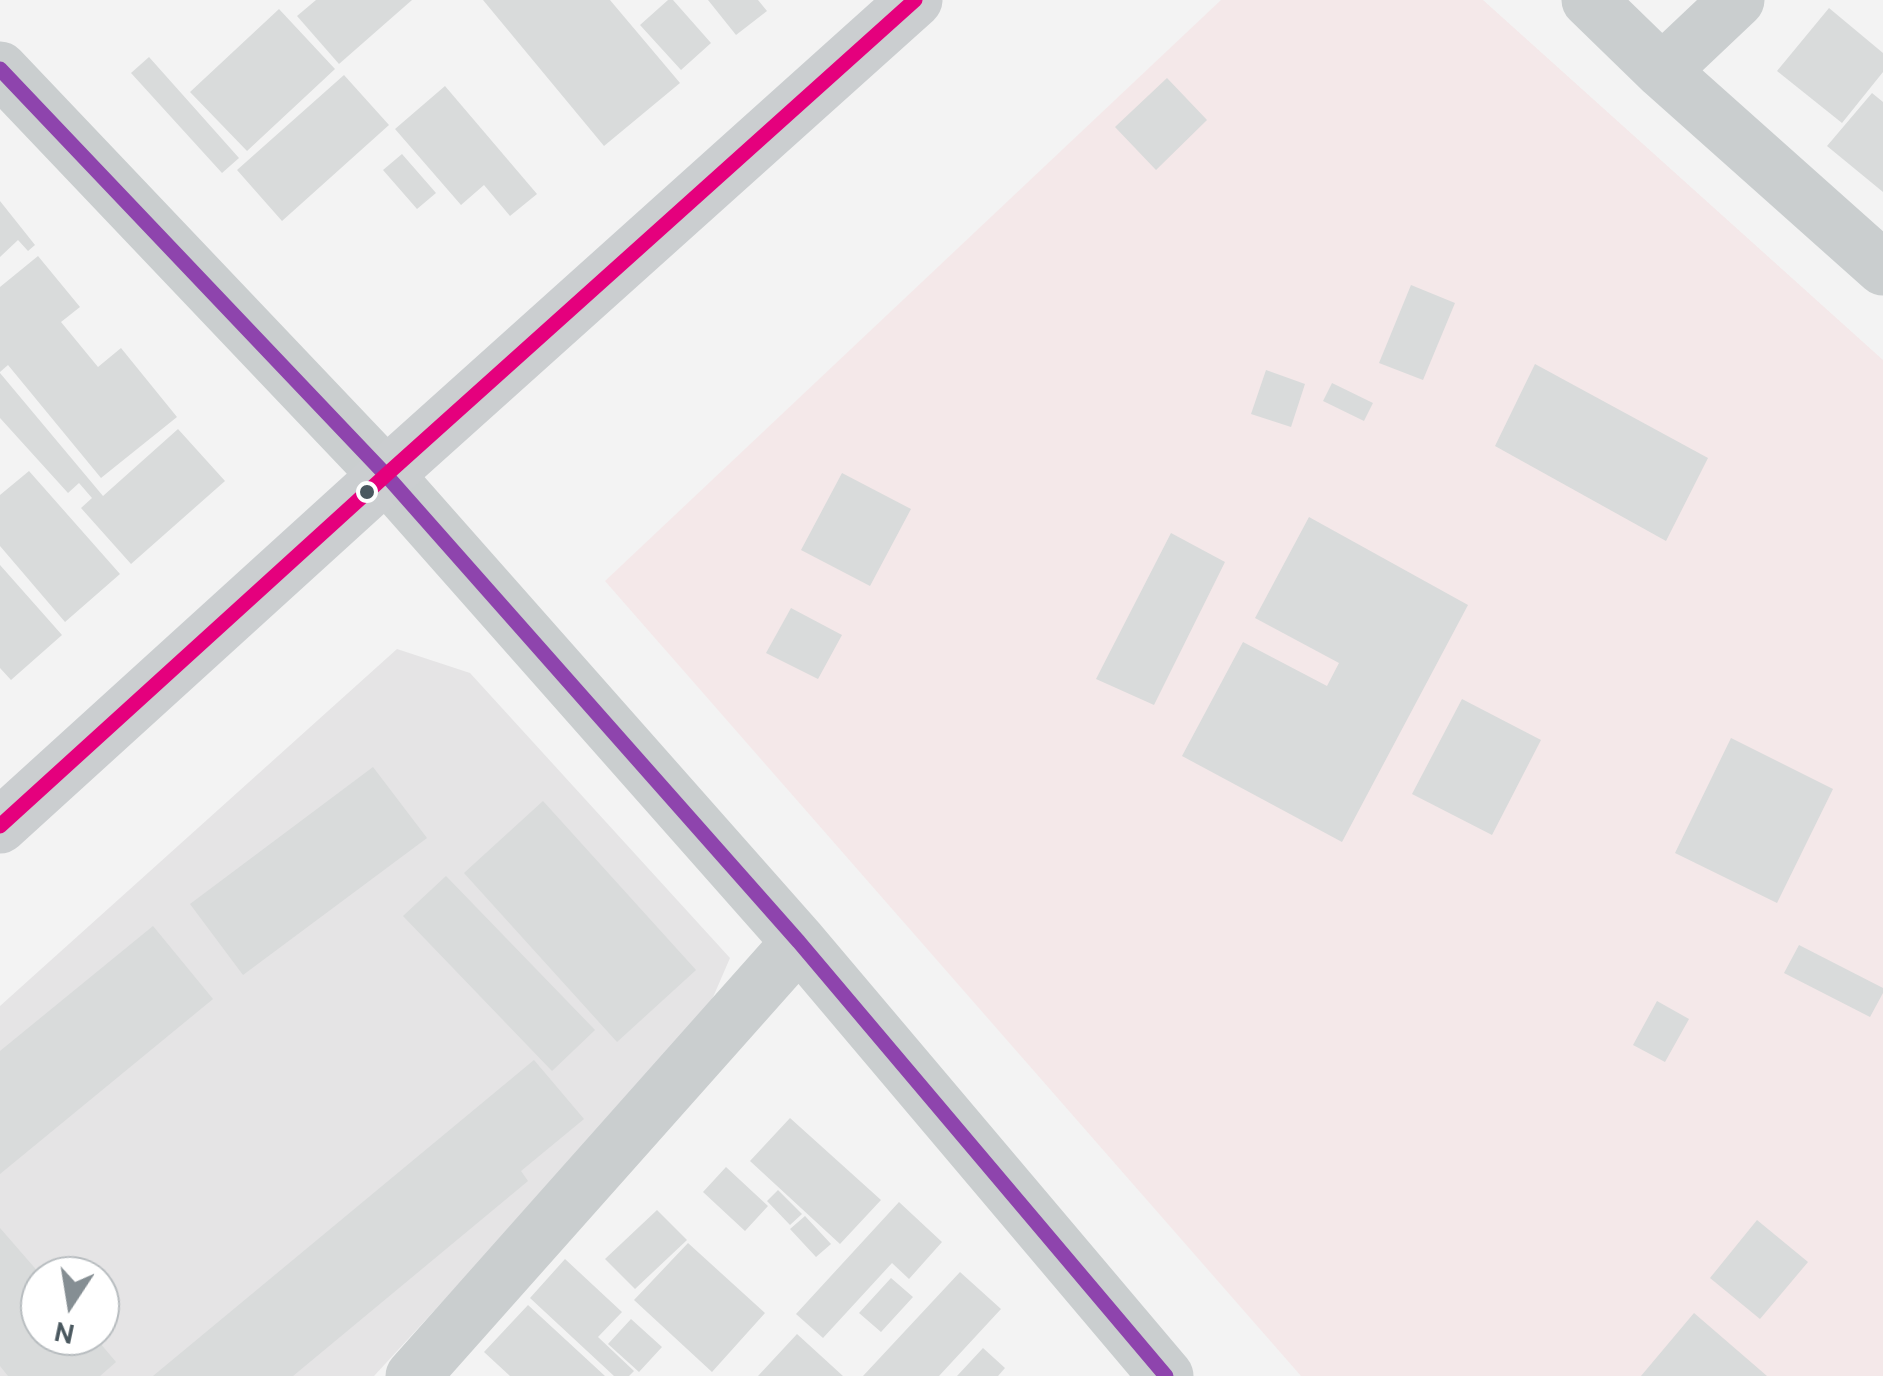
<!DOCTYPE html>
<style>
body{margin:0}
#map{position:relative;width:1883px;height:1376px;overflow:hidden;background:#f3f3f3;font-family:Cabin,sans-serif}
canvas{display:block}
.north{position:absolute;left:20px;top:1256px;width:100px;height:100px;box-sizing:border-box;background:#fff;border:2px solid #b7bcbf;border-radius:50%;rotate:192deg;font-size:28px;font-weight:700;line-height:40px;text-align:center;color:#4a585f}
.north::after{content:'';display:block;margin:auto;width:35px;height:45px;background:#858e93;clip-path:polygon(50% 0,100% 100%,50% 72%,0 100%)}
</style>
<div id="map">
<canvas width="1883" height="1376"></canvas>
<div class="north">N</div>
</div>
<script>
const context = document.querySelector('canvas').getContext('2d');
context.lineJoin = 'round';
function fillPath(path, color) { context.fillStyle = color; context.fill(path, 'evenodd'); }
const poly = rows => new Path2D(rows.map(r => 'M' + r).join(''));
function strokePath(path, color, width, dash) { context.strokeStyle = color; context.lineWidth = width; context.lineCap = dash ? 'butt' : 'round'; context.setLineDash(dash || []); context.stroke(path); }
fillPath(poly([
 [397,649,470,673,730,958,704,1018,374,1376,0,1376,0,1006],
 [40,1276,100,1276,100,1336,40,1336]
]), '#e5e4e5');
fillPath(poly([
 [1221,0,1483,0,1883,360,1883,1376,1301,1376,605,581]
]), '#f4e8e9');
fillPath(poly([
 [316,0,412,0,339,64,297,16],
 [483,0,610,0,680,83,604,146],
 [668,0,673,0,711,43,681,70,640,25],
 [708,0,758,0,767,11,736,35],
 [1829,8,1883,53,1883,72,1842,123,1777,71],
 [279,9,335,69,247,151,190,92],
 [149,57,239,158,222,173,131,73],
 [344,75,389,125,282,221,237,170],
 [1167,78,1207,120,1156,170,1115,127],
 [445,86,537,194,510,216,484,185,461,205,395,129],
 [1872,93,1883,102,1883,192,1827,146],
 [402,154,436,193,417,209,383,170],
 [0,201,35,245,28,251,18,240,0,257],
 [38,256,80,307,61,322,98,367,121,348,177,417,101,478,8,365,0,372,0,287],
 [1411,285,1455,303,1423,380,1379,363],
 [1535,364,1708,458,1666,541,1495,446],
 [1266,370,1305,384,1291,427,1251,414],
 [0,373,103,496,178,429,225,481,131,564,81,508,92,498,79,483,68,493,0,418],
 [1332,383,1373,403,1364,421,1323,401],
 [29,471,120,574,65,622,0,546,0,495],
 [842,473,911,509,870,586,801,550],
 [1309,517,1468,605,1342,842,1182,756,1243,642,1327,686,1339,663,1255,618],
 [1171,533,1225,562,1154,705,1096,679],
 [0,565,62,635,11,680,0,668],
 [791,608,842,635,818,679,766,653],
 [1462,699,1541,740,1492,835,1412,794],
 [1731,738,1833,789,1777,903,1675,853],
 [373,767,427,838,243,975,190,904],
 [543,801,696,970,617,1042,464,873],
 [446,876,595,1030,552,1071,403,916],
 [153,926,213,999,0,1174,0,1051],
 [1799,945,1883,988,1883,993,1870,1017,1784,973],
 [1657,1001,1689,1019,1665,1062,1633,1045],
 [534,1060,584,1119,521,1171,528,1181,293,1376,153,1376],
 [790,1118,881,1200,840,1244,750,1161],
 [726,1167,768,1206,745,1231,703,1192],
 [778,1190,802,1214,790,1225,767,1201],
 [899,1202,942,1242,909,1279,892,1263,823,1338,796,1314],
 [657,1210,687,1240,635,1289,605,1259],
 [805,1216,831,1244,816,1257,790,1229],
 [1757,1220,1808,1262,1760,1319,1710,1278],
 [0,1228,40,1274,40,1336,94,1336,116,1362,100,1376,8,1376,0,1366],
 [688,1243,765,1313,712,1372,634,1300],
 [565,1259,622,1312,598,1337,634,1371,629,1376,614,1376,530,1298],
 [960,1272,1001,1309,939,1376,863,1376],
 [891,1278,913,1297,881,1332,859,1313],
 [528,1305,605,1376,510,1376,484,1352],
 [1694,1313,1767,1376,1641,1376],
 [631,1319,662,1347,639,1372,608,1344],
 [797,1334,843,1376,758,1376],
 [983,1348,1005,1368,998,1376,957,1376]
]), '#d9dbdb');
strokePath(poly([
 [1589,0,1662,71,1883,268],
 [0,69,386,475,799,942,1166,1376],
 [1662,71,1737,0],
 [413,1376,799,942]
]), '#cacecf', 55);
strokePath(poly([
 [0,826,386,475,915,0]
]), '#cbced0', 55);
strokePath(poly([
 [0,69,386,475,799,942,1166,1376]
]), '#8e44ad', 15);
strokePath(poly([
 [0,826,386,475,915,0]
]), '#e5007d', 15);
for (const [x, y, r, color] of [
 [367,492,9,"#4a585f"]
]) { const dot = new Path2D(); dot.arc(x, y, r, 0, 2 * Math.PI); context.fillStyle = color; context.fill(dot); strokePath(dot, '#fff', 4); }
</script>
